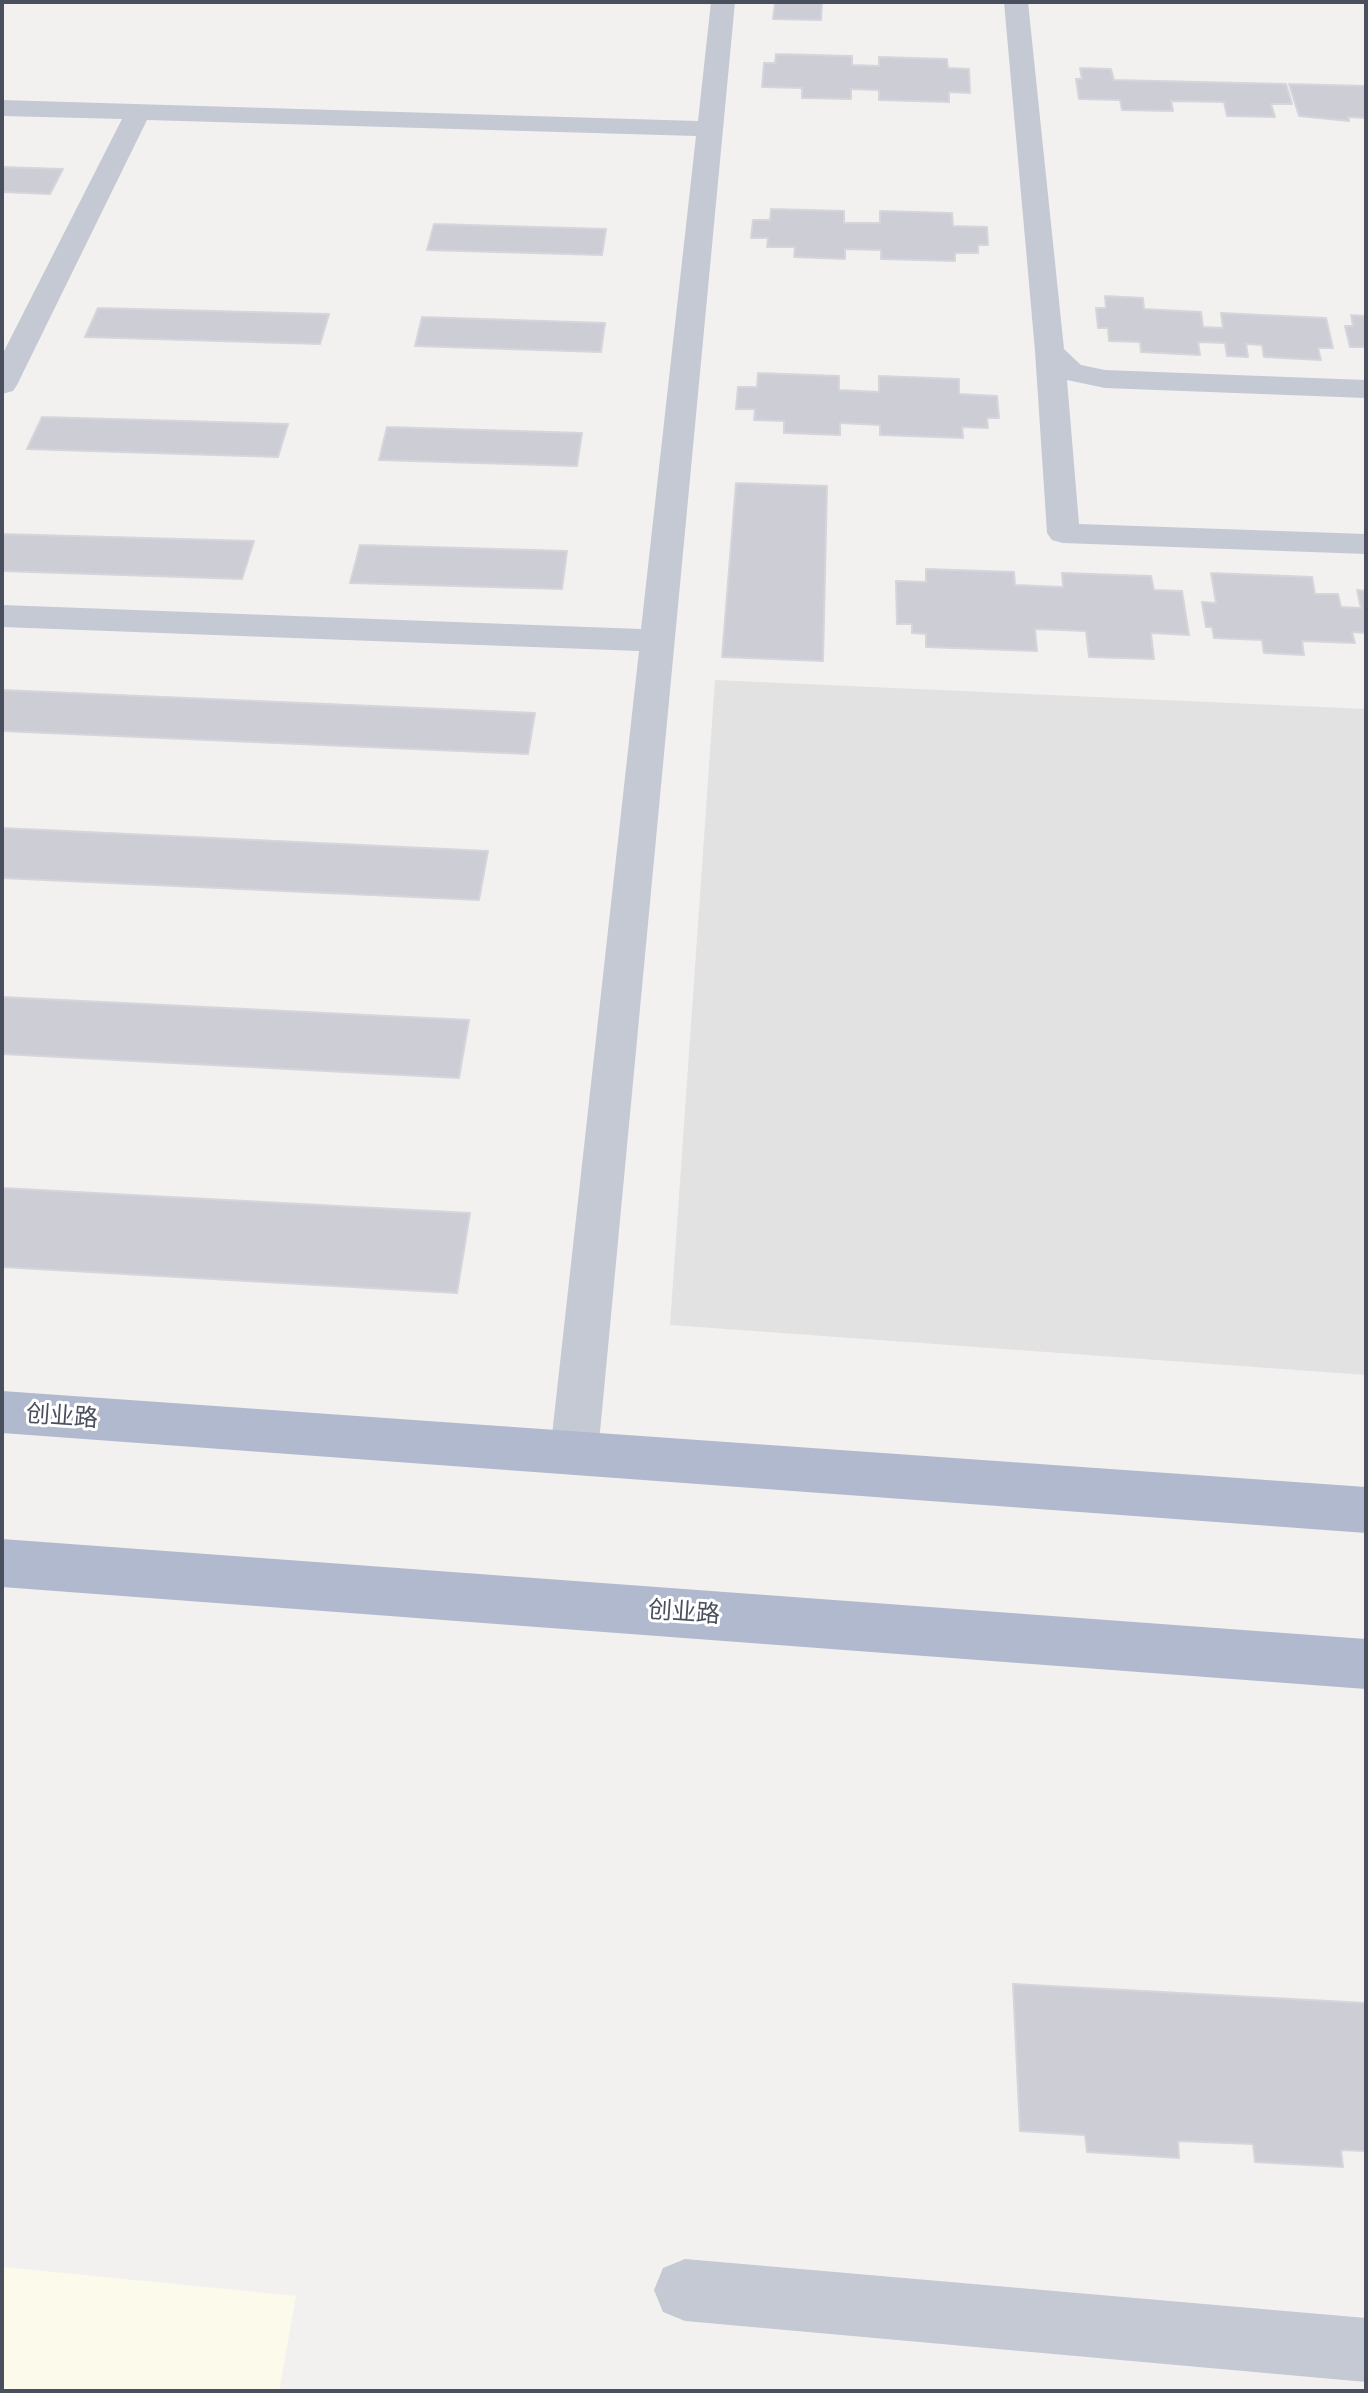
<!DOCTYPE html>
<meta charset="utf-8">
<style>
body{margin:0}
#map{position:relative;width:1368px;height:2393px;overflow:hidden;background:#f3f1f0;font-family:"Open Sans",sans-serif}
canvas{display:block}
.frame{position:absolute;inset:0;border:4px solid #494f5d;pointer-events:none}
</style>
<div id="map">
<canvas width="1368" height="2393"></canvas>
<div class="frame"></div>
</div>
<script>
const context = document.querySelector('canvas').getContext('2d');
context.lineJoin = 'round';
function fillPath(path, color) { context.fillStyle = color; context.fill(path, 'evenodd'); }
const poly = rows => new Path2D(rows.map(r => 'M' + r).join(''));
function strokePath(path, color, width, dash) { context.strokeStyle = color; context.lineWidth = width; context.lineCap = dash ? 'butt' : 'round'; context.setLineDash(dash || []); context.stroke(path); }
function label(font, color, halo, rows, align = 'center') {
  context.font = font + ' "Open Sans","Noto Sans SC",sans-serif'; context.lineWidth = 6; context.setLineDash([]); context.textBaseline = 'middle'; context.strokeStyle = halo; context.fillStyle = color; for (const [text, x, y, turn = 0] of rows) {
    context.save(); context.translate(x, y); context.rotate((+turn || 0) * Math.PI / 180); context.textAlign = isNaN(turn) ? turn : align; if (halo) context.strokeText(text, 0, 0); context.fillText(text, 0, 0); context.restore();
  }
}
fillPath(poly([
 [2,2267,296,2296,279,2391,2,2391]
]), '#fcfbeb');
fillPath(poly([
 [715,680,1366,709,1366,1375,670,1325]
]), '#e3e2e2');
const building = poly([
 [775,2,822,2,821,20,773,19,775,2],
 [776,54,852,56,852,65,879,66,879,57,947,59,948,68,969,69,970,93,949,92,949,102,879,100,879,90,851,89,851,99,802,98,802,88,762,87,764,63,775,63,776,54],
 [1080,68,1111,69,1114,80,1286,84,1292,104,1271,104,1275,117,1227,116,1224,102,1171,101,1173,111,1122,110,1120,100,1079,99,1076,79,1082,79,1080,68],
 [1289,84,1366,86,1366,118,1348,117,1349,121,1299,116,1289,84],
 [2,167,63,169,50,194,2,192,2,167],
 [771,209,844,211,844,223,880,223,880,211,952,213,953,226,987,227,988,245,978,245,978,253,955,253,955,261,881,259,881,250,845,249,845,259,794,257,795,247,767,247,768,238,751,238,753,220,770,220,771,209],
 [434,224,606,229,602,255,427,250,434,224],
 [1105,296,1143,298,1144,309,1201,312,1203,327,1223,328,1221,313,1326,318,1333,348,1318,348,1321,360,1264,357,1262,345,1246,344,1248,357,1227,356,1225,343,1198,342,1200,355,1141,352,1140,342,1109,341,1108,328,1098,328,1096,308,1106,308,1105,296],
 [98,308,329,314,320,344,85,337,98,308],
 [1351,315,1366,316,1366,347,1350,347,1345,326,1353,326,1351,315],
 [422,317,605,323,601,352,415,346,422,317],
 [758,373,839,376,839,390,879,392,879,376,959,379,959,394,997,396,999,418,987,418,988,428,962,427,963,438,880,435,880,425,840,423,840,435,784,433,784,421,754,420,755,409,736,409,738,387,757,387,758,373],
 [42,417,288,424,278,457,27,449,42,417],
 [387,427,582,433,577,466,379,460,387,427],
 [736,483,827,486,823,661,722,657,736,483],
 [2,534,254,541,242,579,2,571,2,534],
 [360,545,567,551,562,589,350,583,360,545],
 [926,569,1014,572,1015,585,1063,587,1062,573,1151,576,1154,590,1182,591,1189,635,1151,633,1154,659,1089,657,1086,631,1035,629,1037,651,926,647,926,634,912,633,912,624,897,624,896,581,926,582,926,569],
 [1211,573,1312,577,1315,594,1338,594,1341,607,1361,608,1357,590,1366,591,1366,633,1352,632,1355,643,1302,641,1304,655,1264,653,1262,640,1214,638,1212,627,1206,627,1202,602,1216,603,1211,573],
 [2,690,535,713,528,754,2,731,2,690],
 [2,828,488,851,479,900,2,878,2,828],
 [2,997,469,1020,459,1078,2,1054,2,997],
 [2,1188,470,1213,457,1293,2,1267,2,1188],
 [1013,1984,1366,2003,1366,2151,1341,2150,1343,2167,1255,2162,1253,2144,1178,2141,1179,2158,1087,2152,1085,2135,1020,2131,1013,1984]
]);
fillPath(building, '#cdced5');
strokePath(building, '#d5d5db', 2);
fillPath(poly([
 [711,2,735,2,598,1453,591,1468,574,1475,557,1468,550,1453,639,651,2,627,2,605,641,629,696,136,147,120,17,385,13,391,2,394,2,355,122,119,2,116,2,100,698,121,711,2],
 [1004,2,1028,2,1064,349,1081,365,1105,370,1366,380,1366,398,1105,388,1067,380,1079,524,1366,534,1366,554,1063,543,1052,540,1047,533,1035,351,1004,2],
 [685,2259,1366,2318,1366,2382,685,2321,663,2312,654,2290,663,2268,685,2259]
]), '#c5c9d4');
fillPath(poly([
 [2,1391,1366,1487,1366,1533,2,1433,2,1391],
 [2,1539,1366,1639,1366,1689,2,1587,2,1539]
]), '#b1b9ce');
label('24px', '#494f5d', '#fff', [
 ["创业路",62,1417,4],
 ["创业路",684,1613,4]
]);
</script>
